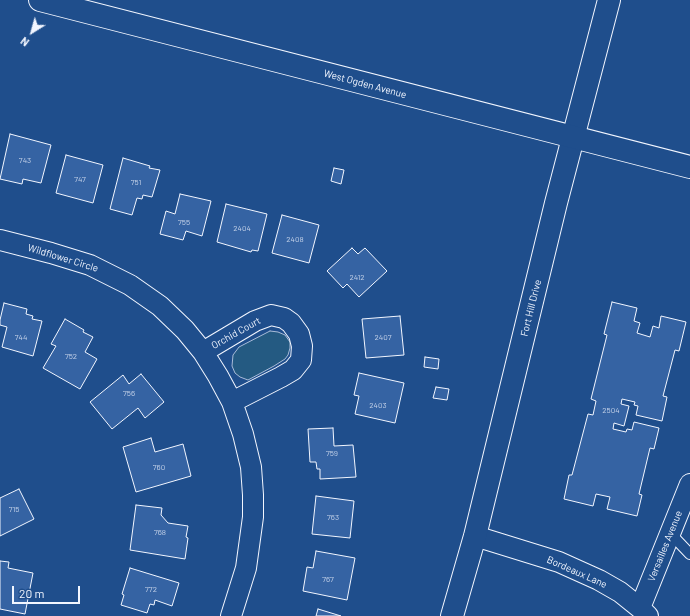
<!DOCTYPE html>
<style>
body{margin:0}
#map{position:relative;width:690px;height:616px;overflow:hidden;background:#1f4e8c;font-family:Barlow,sans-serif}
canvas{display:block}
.north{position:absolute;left:12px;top:12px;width:40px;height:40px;-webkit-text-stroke:3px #1f4e8c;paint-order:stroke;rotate:217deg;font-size:11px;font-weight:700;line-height:16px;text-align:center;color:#f2f6ff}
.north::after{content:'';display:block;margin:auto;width:14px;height:18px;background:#f2f6ff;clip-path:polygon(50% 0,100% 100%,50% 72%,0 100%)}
.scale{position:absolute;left:12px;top:586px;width:68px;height:18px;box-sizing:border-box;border:2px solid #f2f6ff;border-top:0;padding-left:5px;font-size:12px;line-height:14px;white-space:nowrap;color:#f2f6ff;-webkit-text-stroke:3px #1f4e8c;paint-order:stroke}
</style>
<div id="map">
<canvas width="690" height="616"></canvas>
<div class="north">N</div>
<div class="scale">20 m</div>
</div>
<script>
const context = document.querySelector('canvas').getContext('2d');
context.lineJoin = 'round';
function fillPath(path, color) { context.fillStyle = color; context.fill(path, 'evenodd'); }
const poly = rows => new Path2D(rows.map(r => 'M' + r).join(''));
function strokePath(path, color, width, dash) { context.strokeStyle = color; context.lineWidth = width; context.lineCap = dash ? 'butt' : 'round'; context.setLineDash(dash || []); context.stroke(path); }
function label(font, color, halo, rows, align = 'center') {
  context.font = font + ' Barlow,sans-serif'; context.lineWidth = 3; context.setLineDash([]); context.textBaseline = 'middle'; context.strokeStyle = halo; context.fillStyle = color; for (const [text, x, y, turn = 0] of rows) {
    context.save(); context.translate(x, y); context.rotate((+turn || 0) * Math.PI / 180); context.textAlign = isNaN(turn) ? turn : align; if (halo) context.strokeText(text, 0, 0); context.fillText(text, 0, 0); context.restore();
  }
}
const green = poly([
 [270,331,278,332,285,335,290,342,290,348,288,355,285,359,274,366,248,380,240,377,235,373,232,366,233,355,239,347,270,331]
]);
fillPath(green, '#245a82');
strokePath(green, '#a8bbd7', 1);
const building = poly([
 [10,134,51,145,41,183,23,179,22,184,0,179,10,134],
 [66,155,103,165,93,203,56,193,66,155],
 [123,158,150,166,149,168,160,170,152,197,143,195,142,199,137,198,132,215,110,209,123,158],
 [334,168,344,170,341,184,331,181,334,168],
 [180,194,211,201,202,236,186,231,183,240,160,234,166,211,175,214,180,194],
 [226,204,267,214,258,251,252,250,251,252,217,242,226,204],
 [282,215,319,225,309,263,272,253,282,215],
 [352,248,358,254,365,248,387,271,359,297,347,284,343,288,327,271,352,248],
 [612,302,637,308,634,321,640,323,637,333,650,337,653,326,659,328,661,316,686,322,679,351,675,350,663,396,667,397,662,421,636,415,638,406,634,405,635,402,622,399,621,404,629,406,624,426,614,423,613,429,626,432,627,429,632,430,634,422,659,428,654,449,650,448,639,494,642,495,637,516,607,509,610,497,596,494,593,506,564,499,569,475,572,475,588,414,593,415,596,401,591,399,607,335,604,334,612,302],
 [4,303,27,309,26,314,33,316,32,319,42,321,33,356,2,347,7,327,0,325,0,320,4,303],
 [400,316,404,355,366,358,362,319,400,316],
 [65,319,84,330,83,332,93,337,85,352,97,359,80,389,43,368,56,346,51,344,65,319],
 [425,357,439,359,438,369,424,367,425,357],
 [359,373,404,383,395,423,355,414,359,396,354,395,359,373],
 [141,374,164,402,145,418,138,408,112,429,90,402,123,375,129,384,141,374],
 [436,387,449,389,447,400,433,398,436,387],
 [333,428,334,446,353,445,356,477,320,479,320,469,317,469,316,462,310,462,308,429,333,428],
 [151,438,155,452,183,444,191,476,136,492,123,447,151,438],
 [19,489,34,519,0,536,0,498,19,489],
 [316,496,354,501,350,538,312,534,316,496],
 [136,505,162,508,161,515,168,523,188,526,186,537,188,538,185,559,130,550,136,505],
 [316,551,355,558,347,600,303,591,307,567,313,568,316,551],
 [0,561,9,562,8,568,33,573,25,614,0,609,0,561],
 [130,568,179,583,172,606,155,600,154,605,150,604,147,613,121,605,124,595,122,594,130,568],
 [318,609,341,616,316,616,318,609]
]);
fillPath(building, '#3563a3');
strokePath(building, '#f2f6ff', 1);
const lane = poly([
 [670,533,690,554]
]);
const street = poly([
 [0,240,51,253,90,265,130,285,160,306,185,330,203,352,218,376,232,402,243,434,251,467,253,495,253,517,246,568,231,616],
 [203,352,255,321,271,315,284,318,291,323,299,334,302,346,301,360,293,370,281,377,232,402],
 [475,536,559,562,599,580,620,592,640,608,648,616],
 [640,608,690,484]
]);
const secondary = poly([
 [452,616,475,536,556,203,609,0]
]);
const primary = poly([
 [40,0,690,167]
]);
strokePath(lane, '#f2f6ff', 12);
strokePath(street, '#f2f6ff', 22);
strokePath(secondary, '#f2f6ff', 24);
strokePath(primary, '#f2f6ff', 24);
strokePath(lane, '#1f4e8c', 10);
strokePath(street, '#1f4e8c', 20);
strokePath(secondary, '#1f4e8c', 22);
strokePath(primary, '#1f4e8c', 22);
label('8px', '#c3d1e8', null, [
 ["743",25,160],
 ["747",80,179],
 ["751",136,182],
 ["755",184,222],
 ["2404",242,228],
 ["2408",295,239],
 ["2412",357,277],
 ["744",21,337],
 ["2407",383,337],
 ["752",71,356],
 ["756",129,393],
 ["2403",378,405],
 ["2504",611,410],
 ["759",332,453],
 ["760",159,467],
 ["715",14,509],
 ["763",333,517],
 ["768",160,532],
 ["767",328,579],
 ["772",151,589]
]);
label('10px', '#f2f6ff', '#1f4e8c', [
 ["West Ogden Avenue",365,84,15],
 ["Wildflower Circle",63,258,17],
 ["Fort Hill Drive",531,308,-76],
 ["Orchid Court",236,333,-29],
 ["Versailles Avenue",665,546,-68],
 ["Bordeaux Lane",577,572,24]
]);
</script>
